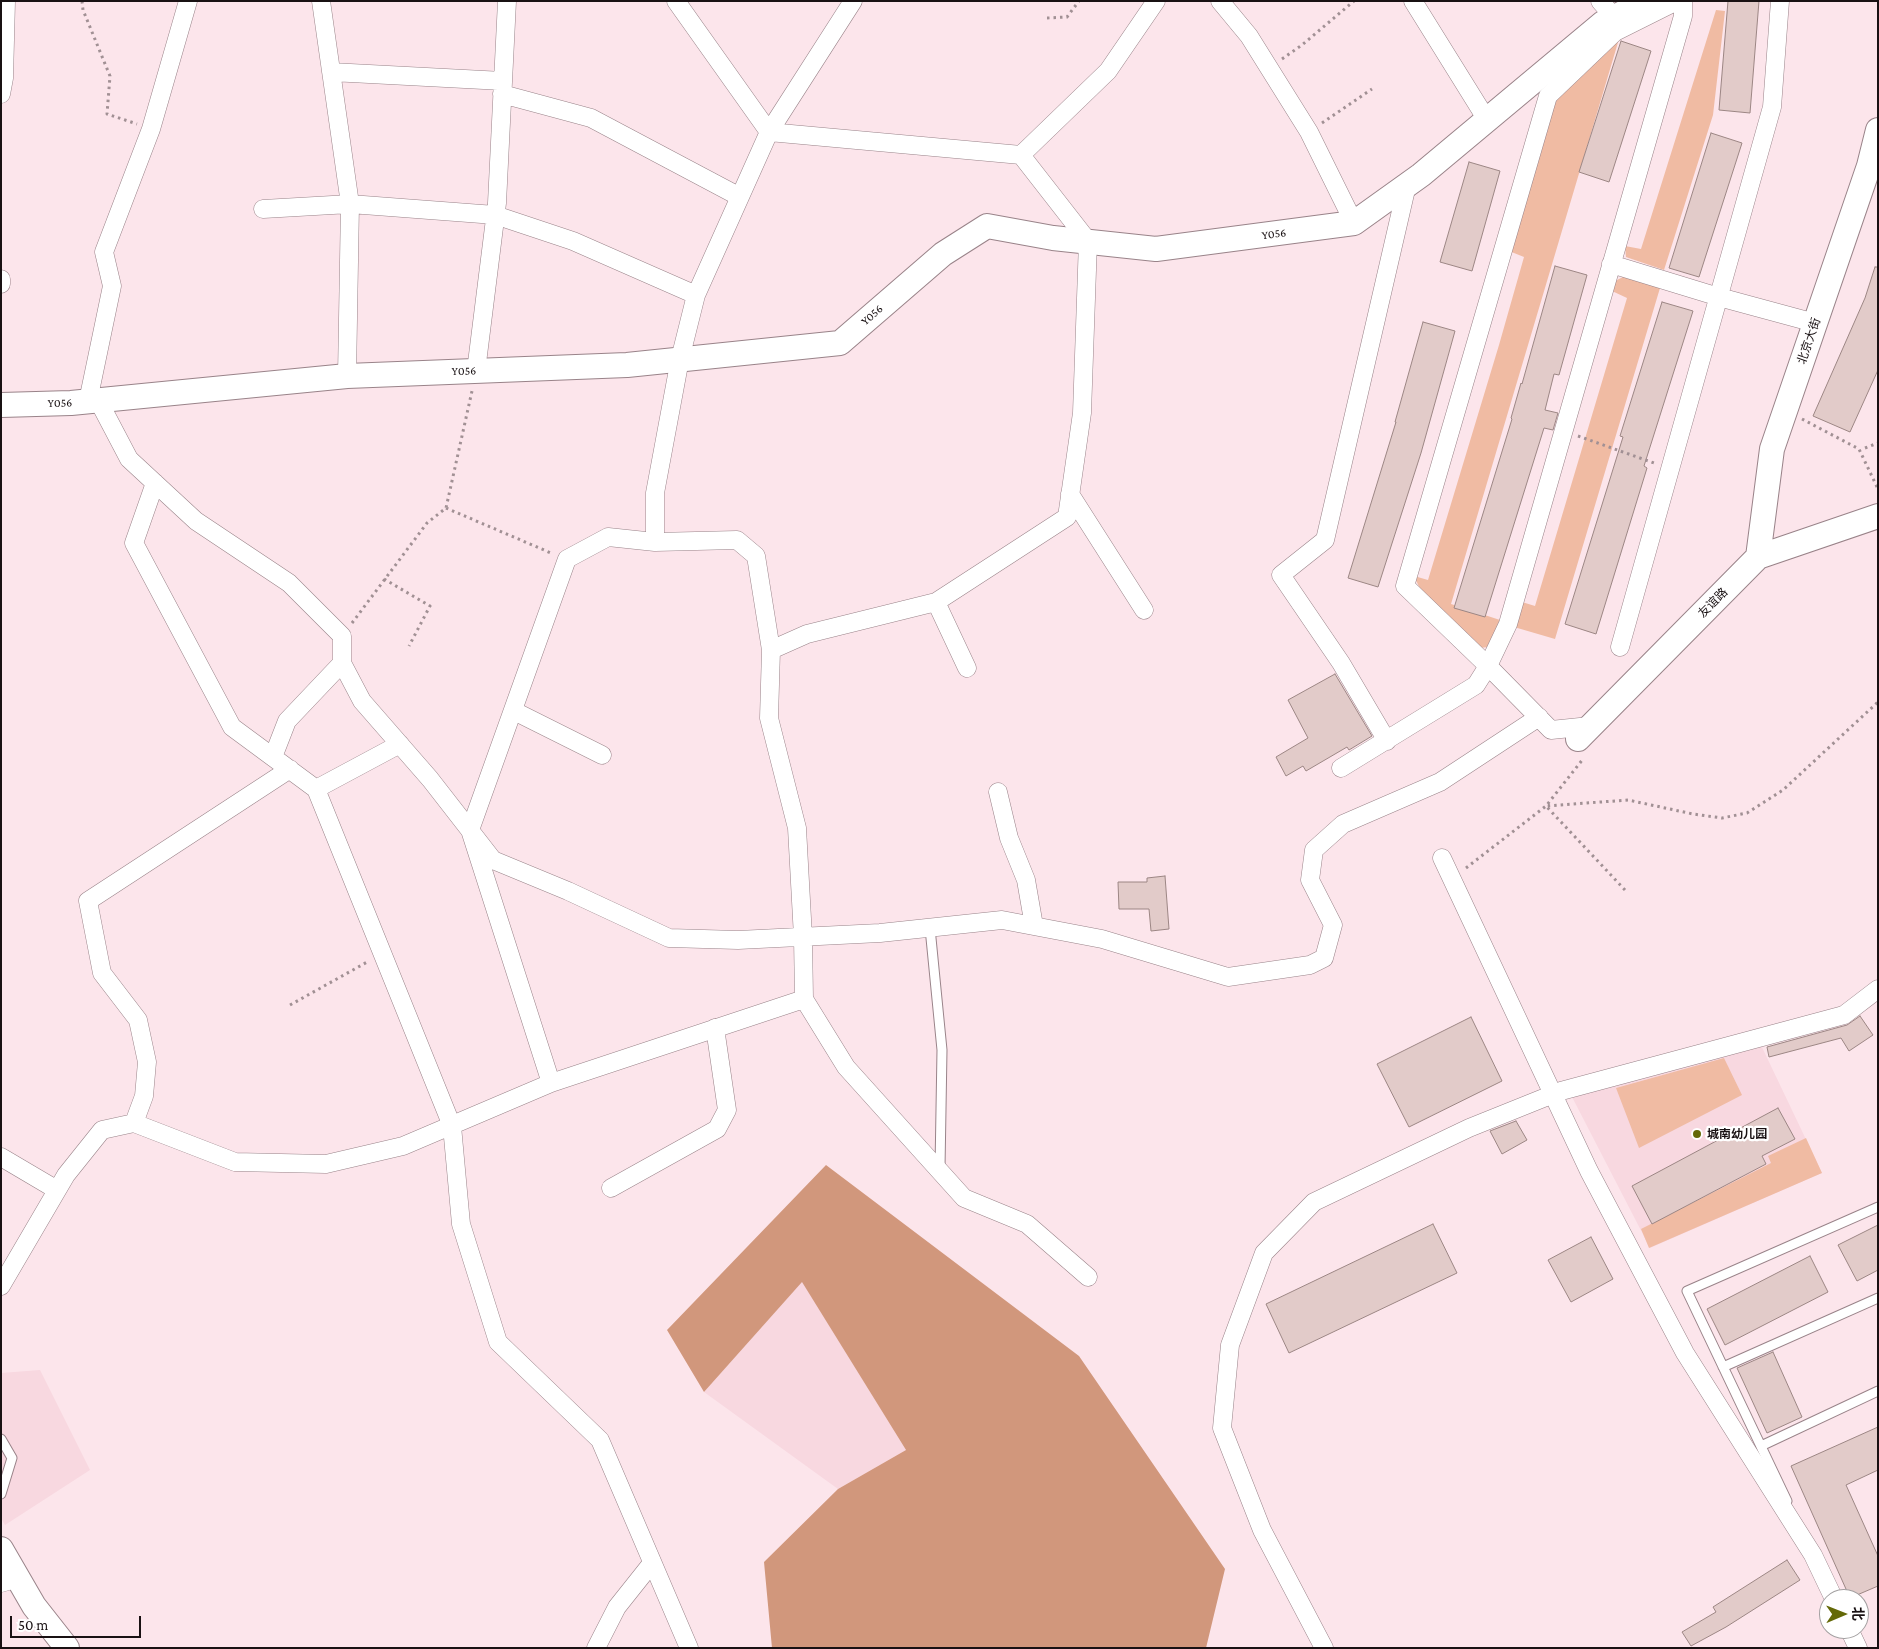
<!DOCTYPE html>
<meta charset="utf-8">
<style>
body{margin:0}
#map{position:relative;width:1879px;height:1649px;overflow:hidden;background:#fce5eb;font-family:"Crimson Pro","Noto Sans SC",serif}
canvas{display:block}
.frame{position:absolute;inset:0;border:2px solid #191113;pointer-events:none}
.north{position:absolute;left:1819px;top:1589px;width:50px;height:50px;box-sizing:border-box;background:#fff;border:1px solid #a3a0a1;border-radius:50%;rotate:89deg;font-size:14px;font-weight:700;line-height:20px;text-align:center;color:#191113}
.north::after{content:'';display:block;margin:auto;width:18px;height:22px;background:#646908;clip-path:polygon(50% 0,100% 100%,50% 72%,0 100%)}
.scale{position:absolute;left:10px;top:1616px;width:131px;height:22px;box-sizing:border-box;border:2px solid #191113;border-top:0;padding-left:6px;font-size:15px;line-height:18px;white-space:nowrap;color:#191113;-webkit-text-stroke:4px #fff;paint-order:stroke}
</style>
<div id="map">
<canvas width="1879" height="1649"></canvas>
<div class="frame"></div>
<div class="north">北</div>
<div class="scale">50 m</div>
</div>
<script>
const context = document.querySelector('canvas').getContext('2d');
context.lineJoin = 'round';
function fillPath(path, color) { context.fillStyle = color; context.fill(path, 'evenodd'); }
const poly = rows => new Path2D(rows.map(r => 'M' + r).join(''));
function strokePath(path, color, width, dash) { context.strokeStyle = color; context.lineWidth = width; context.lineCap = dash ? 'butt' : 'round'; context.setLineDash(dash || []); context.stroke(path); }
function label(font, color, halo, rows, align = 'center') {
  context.font = font + ' "Crimson Pro","Noto Sans SC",serif'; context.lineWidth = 4.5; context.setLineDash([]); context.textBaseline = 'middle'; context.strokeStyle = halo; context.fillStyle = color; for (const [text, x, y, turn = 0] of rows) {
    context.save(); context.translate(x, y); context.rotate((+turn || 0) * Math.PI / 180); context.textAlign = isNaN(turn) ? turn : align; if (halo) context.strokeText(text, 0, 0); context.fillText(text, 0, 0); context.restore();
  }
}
fillPath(poly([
 [1760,1043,1822,1173,1650,1248,1571,1095],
 [802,1281,906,1450,838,1489,704,1392],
 [40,1370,90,1470,5,1525,1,1518,1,1373]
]), '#f8d8e0');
fillPath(poly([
 [1716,10,1725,11,1713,115,1664,270,1626,257,1625,246,1641,249],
 [1619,39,1451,604,1500,620,1488,647,1480,648,1421,591,1414,576,1428,580,1499,345,1524,257,1509,251,1553,99],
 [1623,277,1660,288,1555,639,1514,627,1522,602,1535,606,1627,298,1612,291,1615,281],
 [1724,1058,1742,1095,1639,1148,1616,1088],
 [1806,1138,1822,1173,1649,1248,1641,1229,1771,1163,1768,1156]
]), '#f0bba3');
fillPath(poly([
 [826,1165,1079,1356,1225,1569,1206,1648,772,1648,764,1562,838,1489,906,1450,802,1282,704,1392,667,1330]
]), '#d1977c');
const building = poly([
 [1728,1,1759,1,1750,113,1719,110,1728,1],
 [1621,41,1651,51,1609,182,1579,172,1621,41],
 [1711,133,1742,143,1699,277,1669,268,1711,133],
 [1469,162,1500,171,1472,271,1440,262,1469,162],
 [1555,266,1587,275,1559,375,1554,374,1545,410,1558,413,1553,430,1544,428,1485,617,1454,608,1512,419,1511,418,1521,383,1522,384,1555,266],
 [1875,267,1878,267,1878,370,1850,432,1813,416,1865,298,1875,267],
 [1662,302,1693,311,1644,466,1647,468,1596,634,1565,624,1623,437,1620,436,1662,302],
 [1423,322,1455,331,1421,453,1378,587,1348,578,1396,422,1395,422,1423,322],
 [1335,674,1372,736,1349,750,1347,747,1306,771,1303,766,1286,776,1276,757,1308,738,1288,700,1335,674],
 [1165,876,1169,929,1151,931,1149,909,1119,909,1118,882,1147,882,1147,878,1165,876],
 [1860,1016,1873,1035,1849,1051,1841,1038,1769,1057,1767,1047,1847,1025,1860,1016],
 [1471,1017,1502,1081,1409,1127,1377,1064,1471,1017],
 [1778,1108,1795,1139,1762,1156,1766,1164,1652,1224,1632,1186,1778,1108],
 [1516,1121,1527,1140,1502,1154,1490,1131,1516,1121],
 [1433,1224,1457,1273,1289,1353,1266,1304,1433,1224],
 [1878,1225,1878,1270,1857,1281,1838,1245,1878,1225],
 [1591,1237,1613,1279,1571,1302,1548,1260,1591,1237],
 [1810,1256,1828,1292,1725,1345,1707,1309,1810,1256],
 [1773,1352,1802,1417,1767,1433,1737,1368,1773,1352],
 [1878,1427,1878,1470,1846,1485,1878,1556,1878,1586,1850,1598,1791,1466,1878,1427],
 [1787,1560,1800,1580,1726,1627,1691,1646,1682,1632,1716,1612,1713,1607,1787,1560]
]);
fillPath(building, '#e2cbc9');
strokePath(building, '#9c8684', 1);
const lane = poly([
 [930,928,942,1050,940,1168],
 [1723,1367,1878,1298],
 [1,1439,12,1458,1,1494],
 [1761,1446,1878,1391],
 [1787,1501,1687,1291,1878,1207]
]);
const street = poly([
 [321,1,350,204,347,376],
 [676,1,769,132,696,295,680,359,655,493,655,542,737,540,756,556,771,650],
 [853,1,769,132,1021,155],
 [1220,1,1249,36,1309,132,1354,223],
 [1413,1,1487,120],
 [1600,1,1614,17],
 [331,72,503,81],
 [1,94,4,78,6,1],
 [502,94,591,118,740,197],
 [263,209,350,204,495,215,573,241,696,295],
 [1611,264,1719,297,1815,323],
 [1,279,1,284],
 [476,371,497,203,507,1],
 [98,400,129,459,196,521,289,583,342,636,342,663,362,701,430,779,493,860,568,891,669,938,738,940,880,933,1002,920,1102,939,1228,977,1310,965,1324,958,1333,925,1310,880,1314,850,1343,824,1440,782,1539,717],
 [88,401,112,286,104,252,151,129,188,1],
 [155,483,134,543,232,727,316,789,452,1126,461,1224,498,1342,600,1440,689,1648],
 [1070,494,1144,610],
 [936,602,967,668],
 [1620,647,1772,107,1780,1],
 [514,711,602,755],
 [1590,726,1551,730,1488,666,1405,586,1548,96,1615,32,1677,1],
 [1387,741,1341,663,1281,575,1325,540,1407,185],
 [273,757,287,721,342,663],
 [1341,768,1476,685,1488,666,1508,624,1683,16,1683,1],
 [316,789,400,744],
 [998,792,1009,838,1026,880,1034,926],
 [1442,858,1589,1171,1685,1353,1813,1555,1834,1599],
 [551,1083,470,830,567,559,608,537,655,542],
 [134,1123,144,1096,147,1062,138,1020,102,973,88,901,290,769],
 [1,1157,57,1190],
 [611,1188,717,1129,727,1110,715,1028],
 [1088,1277,1027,1224,964,1198,846,1067,804,999,803,937,797,828,769,718,771,650,807,634,936,602,1067,517,1082,413,1088,241,1021,155,1108,71,1156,1],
 [1,1286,66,1175,102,1130,134,1123,235,1162,326,1164,403,1146,551,1083,804,999],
 [1,1583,18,1578],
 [1849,1629,1858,1648],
 [596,1648,617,1607,652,1563],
 [1324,1648,1262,1530,1222,1428,1230,1345,1264,1253,1314,1202,1469,1128,1561,1091,1844,1015,1878,989]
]);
const secondary = poly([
 [1,405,71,403,347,376,627,365,840,343,943,254,987,226,1053,238,1156,249,1354,223,1421,175,1603,23,1646,1],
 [1758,557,1772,449,1869,166,1878,130],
 [1578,739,1758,557,1878,516],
 [1,1549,34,1606,67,1648]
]);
strokePath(lane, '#998389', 11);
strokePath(street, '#998389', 19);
strokePath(secondary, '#998389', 26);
strokePath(poly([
 [82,1,83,10,110,76,107,114,137,124],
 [1047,18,1067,17,1079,1],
 [1282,59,1302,45,1354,1],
 [1322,123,1372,89],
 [1802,419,1859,449,1878,489],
 [1578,436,1654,463],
 [1865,448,1878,443],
 [446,508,551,553],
 [384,579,430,606,409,646],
 [352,623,427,523,446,508,472,391],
 [1466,868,1546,806,1583,759],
 [1625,890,1546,806,1628,800,1693,814,1722,818,1747,813,1783,790,1878,702],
 [290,1005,369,961]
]), '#a19094', 3, [2.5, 4]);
strokePath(lane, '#fff', 9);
strokePath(street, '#fff', 18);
strokePath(secondary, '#fff', 24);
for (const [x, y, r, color] of [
 [1697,1134,5,"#646908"]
]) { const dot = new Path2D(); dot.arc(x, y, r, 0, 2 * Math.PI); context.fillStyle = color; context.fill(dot); strokePath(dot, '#fff', 2); }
label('12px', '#191113', '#fff', [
 ["Y056",1274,234,-7],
 ["Y056",872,315,-41],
 ["北京大街",1809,341,-71],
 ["Y056",464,371,-2],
 ["Y056",60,403,-2],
 ["友谊路",1713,603,-45]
]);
label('bold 12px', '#191113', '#fff', [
 ["城南幼儿园",1707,1134]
], 'left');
</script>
